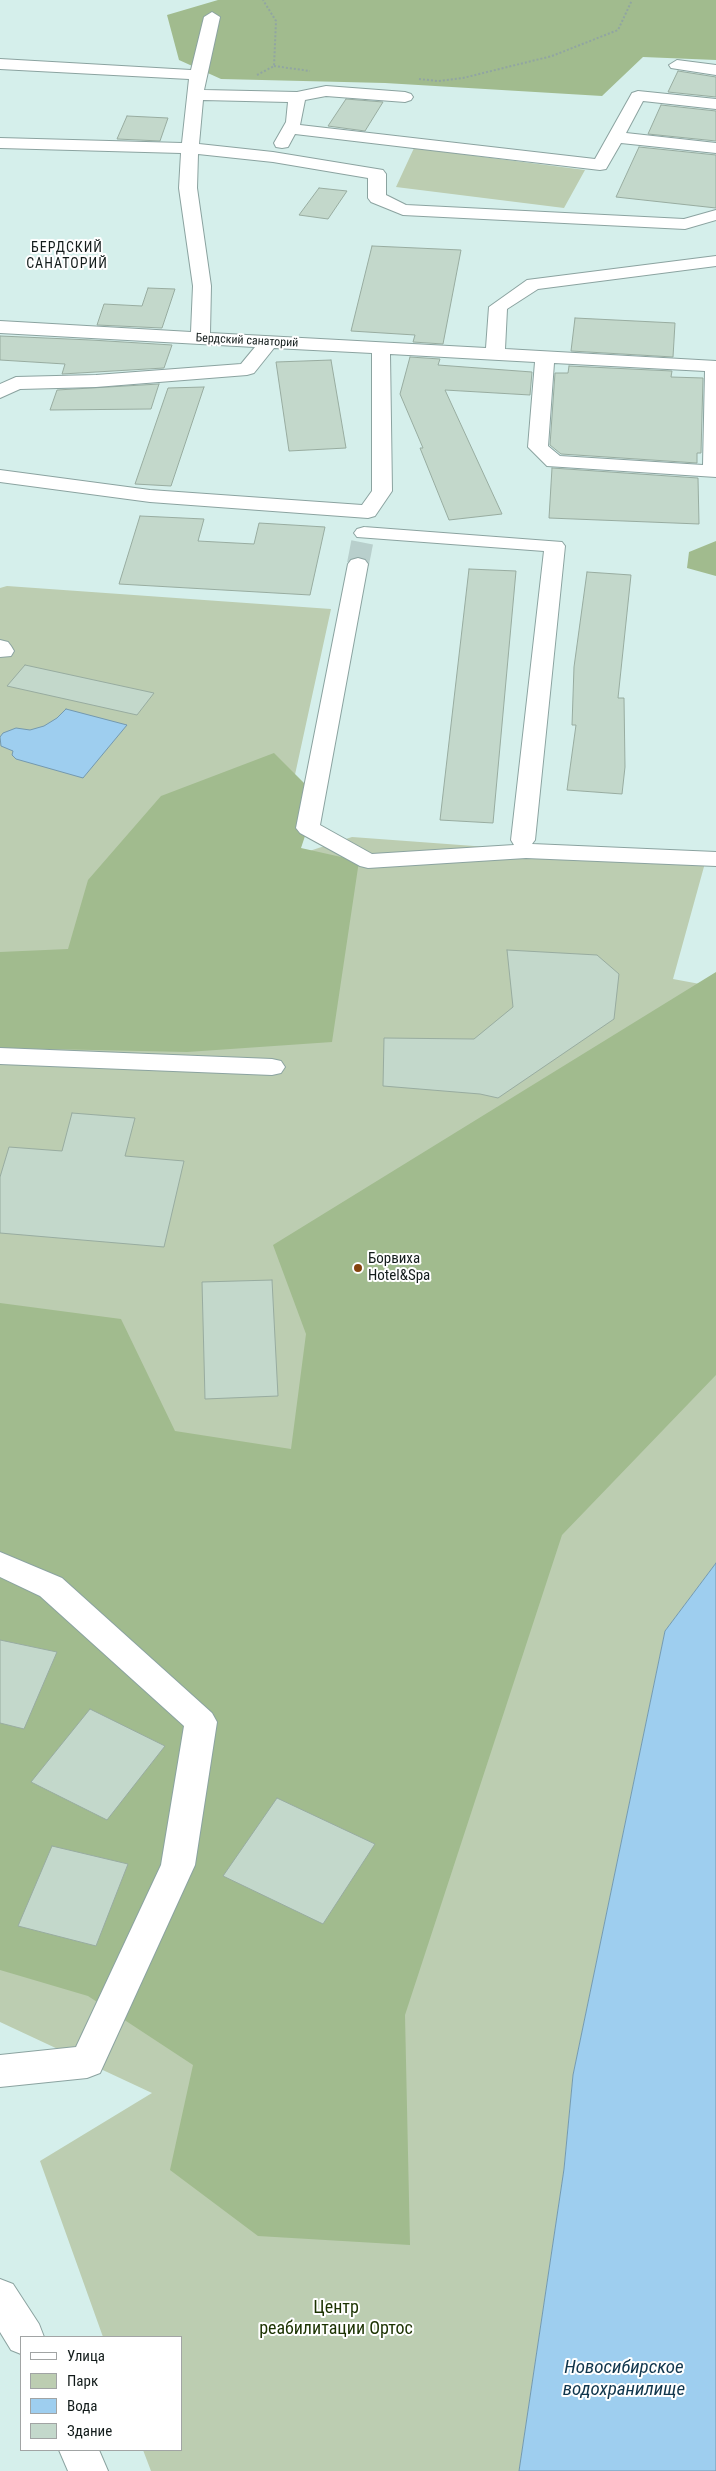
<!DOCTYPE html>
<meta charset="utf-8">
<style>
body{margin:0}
#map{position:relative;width:716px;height:2471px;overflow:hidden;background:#d5efeb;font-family:"Roboto Condensed",sans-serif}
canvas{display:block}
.legend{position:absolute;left:20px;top:2336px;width:162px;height:115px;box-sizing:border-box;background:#fff;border:1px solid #a1a4a4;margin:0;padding:6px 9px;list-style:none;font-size:15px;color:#131c1b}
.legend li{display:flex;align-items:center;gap:10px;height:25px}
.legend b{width:25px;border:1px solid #a1a4a4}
</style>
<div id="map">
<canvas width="716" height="2471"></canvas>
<ul class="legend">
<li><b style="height:6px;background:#fff"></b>Улица</li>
<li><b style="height:14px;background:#bccdb1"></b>Парк</li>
<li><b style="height:14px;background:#9eceef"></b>Вода</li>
<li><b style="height:14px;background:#c3d8cb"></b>Здание</li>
</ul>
</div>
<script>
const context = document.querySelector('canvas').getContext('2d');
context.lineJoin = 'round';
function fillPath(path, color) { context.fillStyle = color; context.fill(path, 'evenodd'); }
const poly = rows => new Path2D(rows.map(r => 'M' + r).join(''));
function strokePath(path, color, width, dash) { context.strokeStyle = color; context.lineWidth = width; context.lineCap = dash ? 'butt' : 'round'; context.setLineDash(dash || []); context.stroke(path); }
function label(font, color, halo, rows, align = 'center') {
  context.font = font + ' "Roboto Condensed",sans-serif'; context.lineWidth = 4; context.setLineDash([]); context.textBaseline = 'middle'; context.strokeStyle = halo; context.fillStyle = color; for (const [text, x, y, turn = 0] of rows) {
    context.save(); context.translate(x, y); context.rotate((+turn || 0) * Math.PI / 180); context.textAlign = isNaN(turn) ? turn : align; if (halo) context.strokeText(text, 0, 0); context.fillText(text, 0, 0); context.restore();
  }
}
fillPath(poly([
 [414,148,585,170,564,208,396,187],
 [7,586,331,609,276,862,352,837,705,863,673,979,716,987,716,1563,665,1631,573,2075,564,2169,519,2471,151,2471,143,2450,181,2450,181,2337,103,2337,40,2161,152,2093,0,2022,0,588]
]), '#bccdb1');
fillPath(poly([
 [218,0,716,0,716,60,643,57,602,96,385,83,221,79,179,60,167,15],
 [716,541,716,576,687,568,689,552],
 [274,753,318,797,301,848,359,861,332,1042,187,1052,0,1048,0,952,68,949,88,880,161,796],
 [716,972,716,1375,562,1535,405,2015,410,2245,258,2236,170,2170,193,2065,88,1996,0,1970,0,1303,121,1319,175,1431,291,1449,306,1334,273,1245]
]), '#a1bb8e');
const water = poly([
 [66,709,127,725,83,778,16,759,12,755,13,751,1,746,0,737,3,733,16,728,30,730,44,726,57,718,66,709],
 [716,1563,716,2471,519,2471,564,2169,573,2075,665,1631,716,1563]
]);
fillPath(water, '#9eceef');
strokePath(water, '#7499af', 1);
const building = poly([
 [678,71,716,77,716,97,668,92,678,71],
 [346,99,383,102,365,131,328,126,346,99],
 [661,105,716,111,716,141,648,134,661,105],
 [127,116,168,118,160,141,117,139,127,116],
 [639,147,716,155,716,208,616,197,639,147],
 [319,188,347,191,328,219,299,215,319,188],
 [372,246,461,250,443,344,413,342,415,335,351,331,372,246],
 [148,288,175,289,162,328,97,325,104,304,142,306,148,288],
 [575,318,675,323,673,357,571,351,575,318],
 [0,336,91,340,172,345,164,368,62,374,65,364,0,360,0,336],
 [410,357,440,359,438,365,532,372,530,395,445,390,502,514,449,520,420,448,423,448,400,394,410,357],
 [331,360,346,448,289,451,276,362,331,360],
 [569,366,672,371,671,377,703,378,701,453,697,453,697,463,561,454,550,445,555,373,568,373,569,366],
 [159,384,151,409,50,410,57,390,159,384],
 [204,387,171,486,135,484,168,388,204,387],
 [552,468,698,478,699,524,549,518,552,468],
 [140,516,204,519,198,541,254,544,259,523,325,527,310,595,119,584,140,516],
 [469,569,516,571,493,823,440,820,469,569],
 [587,572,631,575,618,698,624,698,625,767,622,794,567,790,576,725,572,725,574,667,587,572],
 [25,665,154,693,137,715,7,686,25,665],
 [507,950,597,955,619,974,614,1019,498,1098,480,1094,383,1086,384,1038,474,1039,513,1007,507,950],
 [72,1113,135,1118,125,1156,184,1161,164,1247,0,1233,0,1177,9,1147,62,1151,72,1113],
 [272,1280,278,1396,205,1399,202,1282,272,1280],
 [0,1640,57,1652,24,1729,0,1723,0,1640],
 [90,1709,165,1746,107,1820,31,1782,90,1709],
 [277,1798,375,1844,323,1924,223,1876,277,1798],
 [52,1846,128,1864,96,1946,18,1926,52,1846]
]);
fillPath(building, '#c3d8cb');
strokePath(building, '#98aca0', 1);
strokePath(poly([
 [358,564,363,538]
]), '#b8cfcc', 22, [22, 11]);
const minor = poly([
 [212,12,220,17,204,90,297,92,326,86,405,92,411,94,413,97,411,100,405,102,326,96,305,100,300,125,595,159,632,93,638,91,716,99,716,109,643,101,626,133,716,143,716,153,621,143,606,169,600,170,295,134,288,147,282,148,276,147,274,143,286,122,288,102,203,100,199,144,273,152,383,170,386,174,386,195,406,205,684,219,716,210,716,220,685,229,403,215,371,202,368,198,368,178,273,162,198,154,197,188,211,286,210,333,486,348,489,307,527,280,716,256,716,266,538,289,507,309,505,349,716,361,716,477,547,466,528,447,535,362,390,354,392,491,375,516,368,518,150,502,0,482,0,470,150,490,362,505,372,491,372,353,274,348,254,373,247,375,96,387,20,389,0,398,0,384,16,377,96,375,241,364,255,347,0,333,0,321,191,332,193,286,179,188,181,153,0,148,0,138,182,143,189,79,0,69,0,59,191,70,204,17,212,12],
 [554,363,705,371,703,465,560,456,548,446,554,363],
 [677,60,716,65,716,75,671,68,669,65,677,60],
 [364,527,562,542,565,546,535,840,532,844,716,852,716,866,526,858,368,868,360,866,300,833,296,828,348,564,351,560,358,558,365,560,368,564,320,825,372,854,514,845,511,840,544,551,357,537,354,533,357,529,364,527],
 [0,640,8,642,11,646,14,651,11,656,0,657,0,640],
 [0,1048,272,1059,281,1061,285,1067,281,1073,272,1075,0,1064,0,1048],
 [0,1552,62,1578,212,1713,217,1722,195,1865,100,2073,87,2078,0,2087,0,2055,76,2047,161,1865,184,1726,40,1596,0,1577,0,1552],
 [0,2279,13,2284,39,2324,44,2337,21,2337,21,2354,11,2350,0,2332,0,2279],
 [59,2450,99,2450,108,2471,68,2471,59,2450]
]);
strokePath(minor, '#8ba3a0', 2);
strokePath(poly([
 [274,66,310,71],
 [257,75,274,66,276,21,263,0],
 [419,79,438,81,463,78,552,56,618,30,632,0]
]), '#91a5a2', 2, [2, 2]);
fillPath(minor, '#fff');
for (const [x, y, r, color] of [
 [358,1268,5,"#84430e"]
]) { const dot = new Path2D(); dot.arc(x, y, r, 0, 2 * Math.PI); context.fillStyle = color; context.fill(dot); strokePath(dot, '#fff', 2); }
label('12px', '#131c1b', '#fff', [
 ["Бердский санаторий",247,341,3]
]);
context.letterSpacing = '1px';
label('14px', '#131c1b', '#fff', [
 ["БЕРДСКИЙ",67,248],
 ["САНАТОРИЙ",67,264]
]);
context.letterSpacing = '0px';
label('15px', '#131c1b', '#fff', [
 ["Борвиха",368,1259],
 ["Hotel&Spa",368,1276]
], 'left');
label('18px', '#1b3201', '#fff', [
 ["Центр",336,2308],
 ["реабилитации Ортос",336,2329]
]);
label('italic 19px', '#10364d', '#fff', [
 ["Новосибирское",624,2368],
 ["водохранилище",624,2390]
]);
</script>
